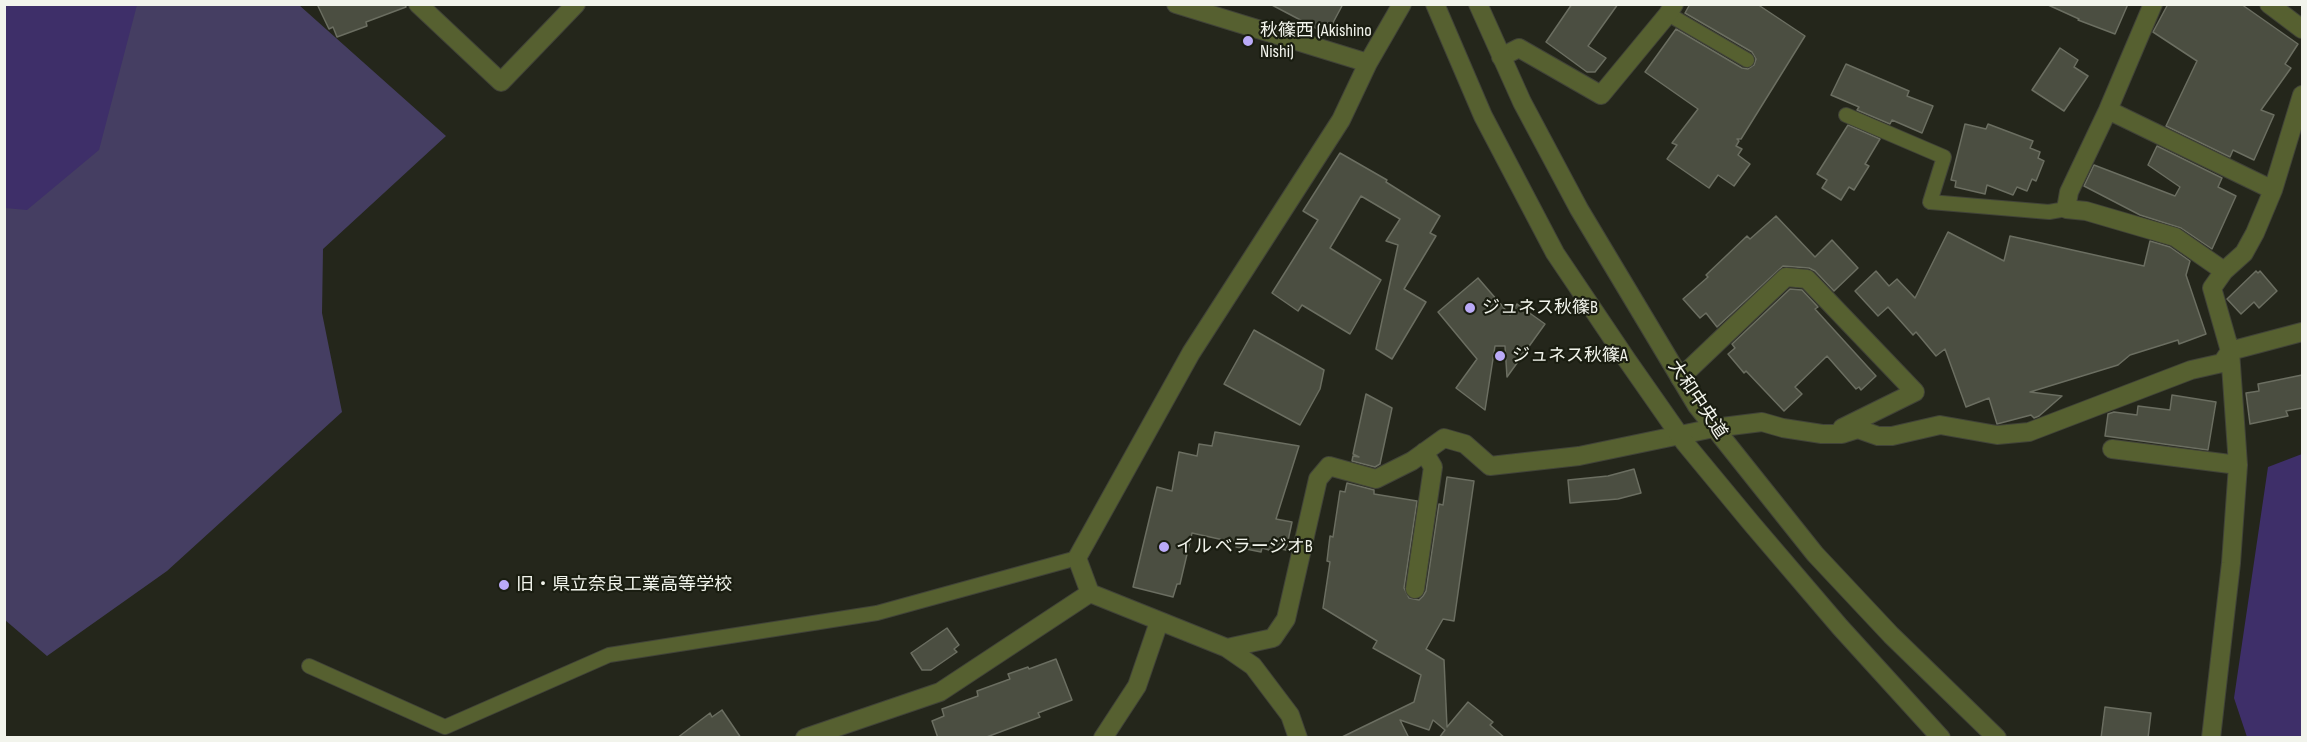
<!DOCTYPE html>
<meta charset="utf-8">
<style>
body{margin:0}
#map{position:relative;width:2307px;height:742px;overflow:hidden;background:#24261b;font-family:"Sofia Sans Condensed",sans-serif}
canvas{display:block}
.frame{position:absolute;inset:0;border:6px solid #f2f4ec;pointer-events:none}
</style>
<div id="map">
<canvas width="2307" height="742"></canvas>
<div class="frame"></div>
</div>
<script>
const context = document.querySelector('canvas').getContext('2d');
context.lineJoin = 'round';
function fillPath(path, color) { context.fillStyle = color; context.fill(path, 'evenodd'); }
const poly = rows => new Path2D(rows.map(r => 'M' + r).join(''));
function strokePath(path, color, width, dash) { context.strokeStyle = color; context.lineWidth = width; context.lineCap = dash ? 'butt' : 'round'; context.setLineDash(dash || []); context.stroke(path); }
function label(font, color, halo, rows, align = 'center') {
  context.font = font + ' "Sofia Sans Condensed","Noto Sans JP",sans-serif'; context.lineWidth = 4.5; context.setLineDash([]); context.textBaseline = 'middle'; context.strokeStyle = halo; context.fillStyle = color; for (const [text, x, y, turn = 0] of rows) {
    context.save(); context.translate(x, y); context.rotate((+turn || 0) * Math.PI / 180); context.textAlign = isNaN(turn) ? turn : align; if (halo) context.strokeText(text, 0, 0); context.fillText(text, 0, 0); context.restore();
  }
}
fillPath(poly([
 [5,5,299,5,446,136,323,249,322,313,342,412,167,571,47,656,5,620]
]), '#453e62');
fillPath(poly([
 [5,4,137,5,99,150,27,210,5,208],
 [2302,454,2302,737,2247,737,2234,698,2268,467]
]), '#3e2f69');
const building = poly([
 [317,4,405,4,406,7,366,22,367,26,337,37,333,27,329,29,317,4],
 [1270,4,1343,4,1327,34,1270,4],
 [1572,4,1618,4,1588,46,1606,58,1595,72,1587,72,1546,42,1572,4],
 [1690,4,1757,4,1805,36,1741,139,1737,139,1739,141,1736,146,1742,149,1738,155,1750,164,1734,186,1718,175,1709,188,1667,159,1677,145,1672,143,1698,109,1645,72,1676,29,1742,68,1748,69,1754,65,1756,59,1752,52,1685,13,1690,4],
 [2046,4,2128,4,2115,34,2078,20,2079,19,2046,4],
 [2168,4,2241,4,2298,44,2285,64,2291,68,2261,110,2274,115,2254,160,2233,150,2230,157,2166,126,2197,61,2153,32,2168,4],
 [2060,48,2078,60,2074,67,2088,76,2064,111,2032,90,2060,48],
 [1846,64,1909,91,1907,96,1933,106,1922,133,1892,120,1890,124,1857,110,1859,107,1831,95,1846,64],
 [1965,124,1986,129,1988,124,2033,141,2030,148,2040,152,2038,158,2044,161,2036,181,2032,179,2027,191,2017,187,2013,195,1987,185,1985,194,1955,187,1956,181,1951,180,1965,124],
 [1848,125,1880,139,1865,164,1869,166,1854,190,1849,187,1841,200,1822,188,1827,180,1817,174,1848,125],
 [2157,146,2222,178,2218,187,2236,196,2212,249,2181,228,2140,215,2084,186,2094,165,2175,196,2180,187,2148,165,2157,146],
 [1340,153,1387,180,1386,182,1440,216,1430,233,1436,236,1404,289,1426,302,1392,359,1376,349,1398,245,1386,241,1400,219,1361,196,1330,248,1381,280,1350,334,1302,305,1298,311,1272,293,1318,220,1303,211,1340,153],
 [1776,216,1815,257,1832,240,1858,268,1834,291,1815,271,1809,268,1783,266,1717,327,1706,313,1700,318,1683,299,1708,277,1706,275,1747,236,1750,239,1776,216],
 [1948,232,2004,261,2010,236,2144,266,2150,241,2170,247,2190,261,2186,275,2206,334,2179,344,2178,340,2130,355,2118,365,2030,392,2062,396,2039,416,2034,418,2031,415,1997,424,1989,398,1966,407,1945,349,1936,356,1916,332,1913,335,1888,307,1878,316,1855,291,1876,271,1889,286,1897,279,1915,298,1948,232],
 [2256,271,2258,273,2260,271,2277,291,2259,308,2254,302,2241,314,2227,299,2256,271],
 [1478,278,1510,315,1517,304,1545,324,1507,377,1505,346,1495,346,1485,410,1456,388,1477,359,1438,312,1478,278],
 [1790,289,1802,290,1818,307,1815,309,1876,376,1861,390,1859,387,1856,389,1827,356,1795,387,1802,394,1784,411,1746,371,1744,373,1728,354,1735,348,1732,344,1790,289],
 [1254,330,1324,370,1320,389,1300,425,1224,384,1254,330],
 [2302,375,2302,408,2286,411,2288,416,2250,424,2246,393,2259,391,2258,384,2302,375],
 [1366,394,1392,408,1380,464,1375,467,1352,461,1353,456,1359,457,1353,454,1366,394],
 [2172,395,2216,402,2208,450,2105,436,2108,414,2114,412,2137,415,2138,406,2170,410,2172,395],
 [1215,432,1299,446,1276,519,1292,522,1286,550,1276,548,1276,552,1262,548,1261,552,1236,547,1237,543,1192,533,1180,584,1177,584,1173,597,1133,587,1157,487,1172,491,1179,452,1197,456,1199,444,1212,446,1215,432],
 [1634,469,1641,493,1618,499,1570,503,1568,480,1608,476,1634,469],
 [1447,477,1474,481,1454,621,1443,619,1426,649,1444,660,1447,727,1468,702,1493,722,1490,725,1505,738,1439,738,1445,730,1433,720,1429,730,1400,720,1409,738,1340,738,1414,702,1421,675,1373,648,1377,641,1323,608,1330,562,1327,561,1330,536,1333,537,1340,491,1345,492,1347,483,1374,490,1374,494,1417,501,1404,588,1409,598,1419,600,1423,596,1426,591,1439,504,1443,505,1447,477],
 [947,628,959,645,954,649,957,652,931,670,922,670,911,653,947,628],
 [1056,659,1072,700,1038,713,1040,717,984,738,938,738,932,721,944,716,942,709,978,696,977,691,1010,679,1008,674,1028,667,1029,669,1056,659],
 [2105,707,2151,713,2148,738,2101,738,2105,707],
 [722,710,741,738,677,738,710,713,712,717,722,710]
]);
fillPath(building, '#4b4e41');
strokePath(building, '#6b6e61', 1.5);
const service = poly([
 [1668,14,1747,60],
 [1846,115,1944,157,1930,202,2049,212,2066,209],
 [309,666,445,727,609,655,877,613,1077,558]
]);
const minor = poly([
 [418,4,501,82,576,4],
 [1176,4,1368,63],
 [2153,4,2108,110,2069,192,2066,209,2086,211,2175,237,2224,271],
 [2269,4,2302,29],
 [1501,57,1519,48,1601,95,1668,14,1674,4],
 [2108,110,2273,190],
 [1680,378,1786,277,1807,279,1915,392,1842,428],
 [2112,449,2238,465],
 [1415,589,1433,467,1424,452],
 [1227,648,1273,638,1286,619,1318,479,1329,466,1376,479,1412,461,1444,438,1465,444,1490,466,1579,456,1714,428,1762,422,1783,428,1822,434,1842,434,1858,429,1878,436,1892,436,1940,425,1997,435,2029,432,2191,370,2222,363,2230,351,2302,332],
 [805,738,940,692,1090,593],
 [1103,738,1137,686,1159,622],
 [1298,738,1290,715,1253,666,1227,648,1090,593,1077,558,1191,353,1341,120,1368,63,1402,4],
 [2211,738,2231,563,2238,465,2230,351,2212,288,2224,271,2244,253,2255,233,2273,190,2302,95]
]);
const tertiary = poly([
 [1435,4,1483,116,1555,253,1627,360,1685,443,1752,524,1840,627,1941,738],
 [1478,4,1522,102,1579,209,1697,406,1815,554,1891,635,1997,738]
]);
strokePath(service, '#414338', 16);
strokePath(minor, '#414338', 20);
strokePath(tertiary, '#414338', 20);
strokePath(service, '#566030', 14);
strokePath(minor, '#566030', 18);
strokePath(tertiary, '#566030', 18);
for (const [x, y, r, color] of [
 [1248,41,6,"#baaaf7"],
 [1470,308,6,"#baaaf7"],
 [1500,356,6,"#baaaf7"],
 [1164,547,6,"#baaaf7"],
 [504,585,6,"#baaaf7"]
]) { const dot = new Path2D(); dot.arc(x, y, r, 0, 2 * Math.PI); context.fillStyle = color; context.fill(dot); strokePath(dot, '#1a1d11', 2); }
label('18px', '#f2f4ec', '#1a1d11', [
 ["秋篠西 (Akishino",1260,31],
 ["Nishi)",1260,52],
 ["ジュネス秋篠B",1482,308],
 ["ジュネス秋篠A",1512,356],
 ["イル ベラージオB",1176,547],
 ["旧・県立奈良工業高等学校",516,585]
], 'left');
label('18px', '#f2f4ec', '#1a1d11', [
 ["大和中央道",1697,400,56]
]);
</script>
